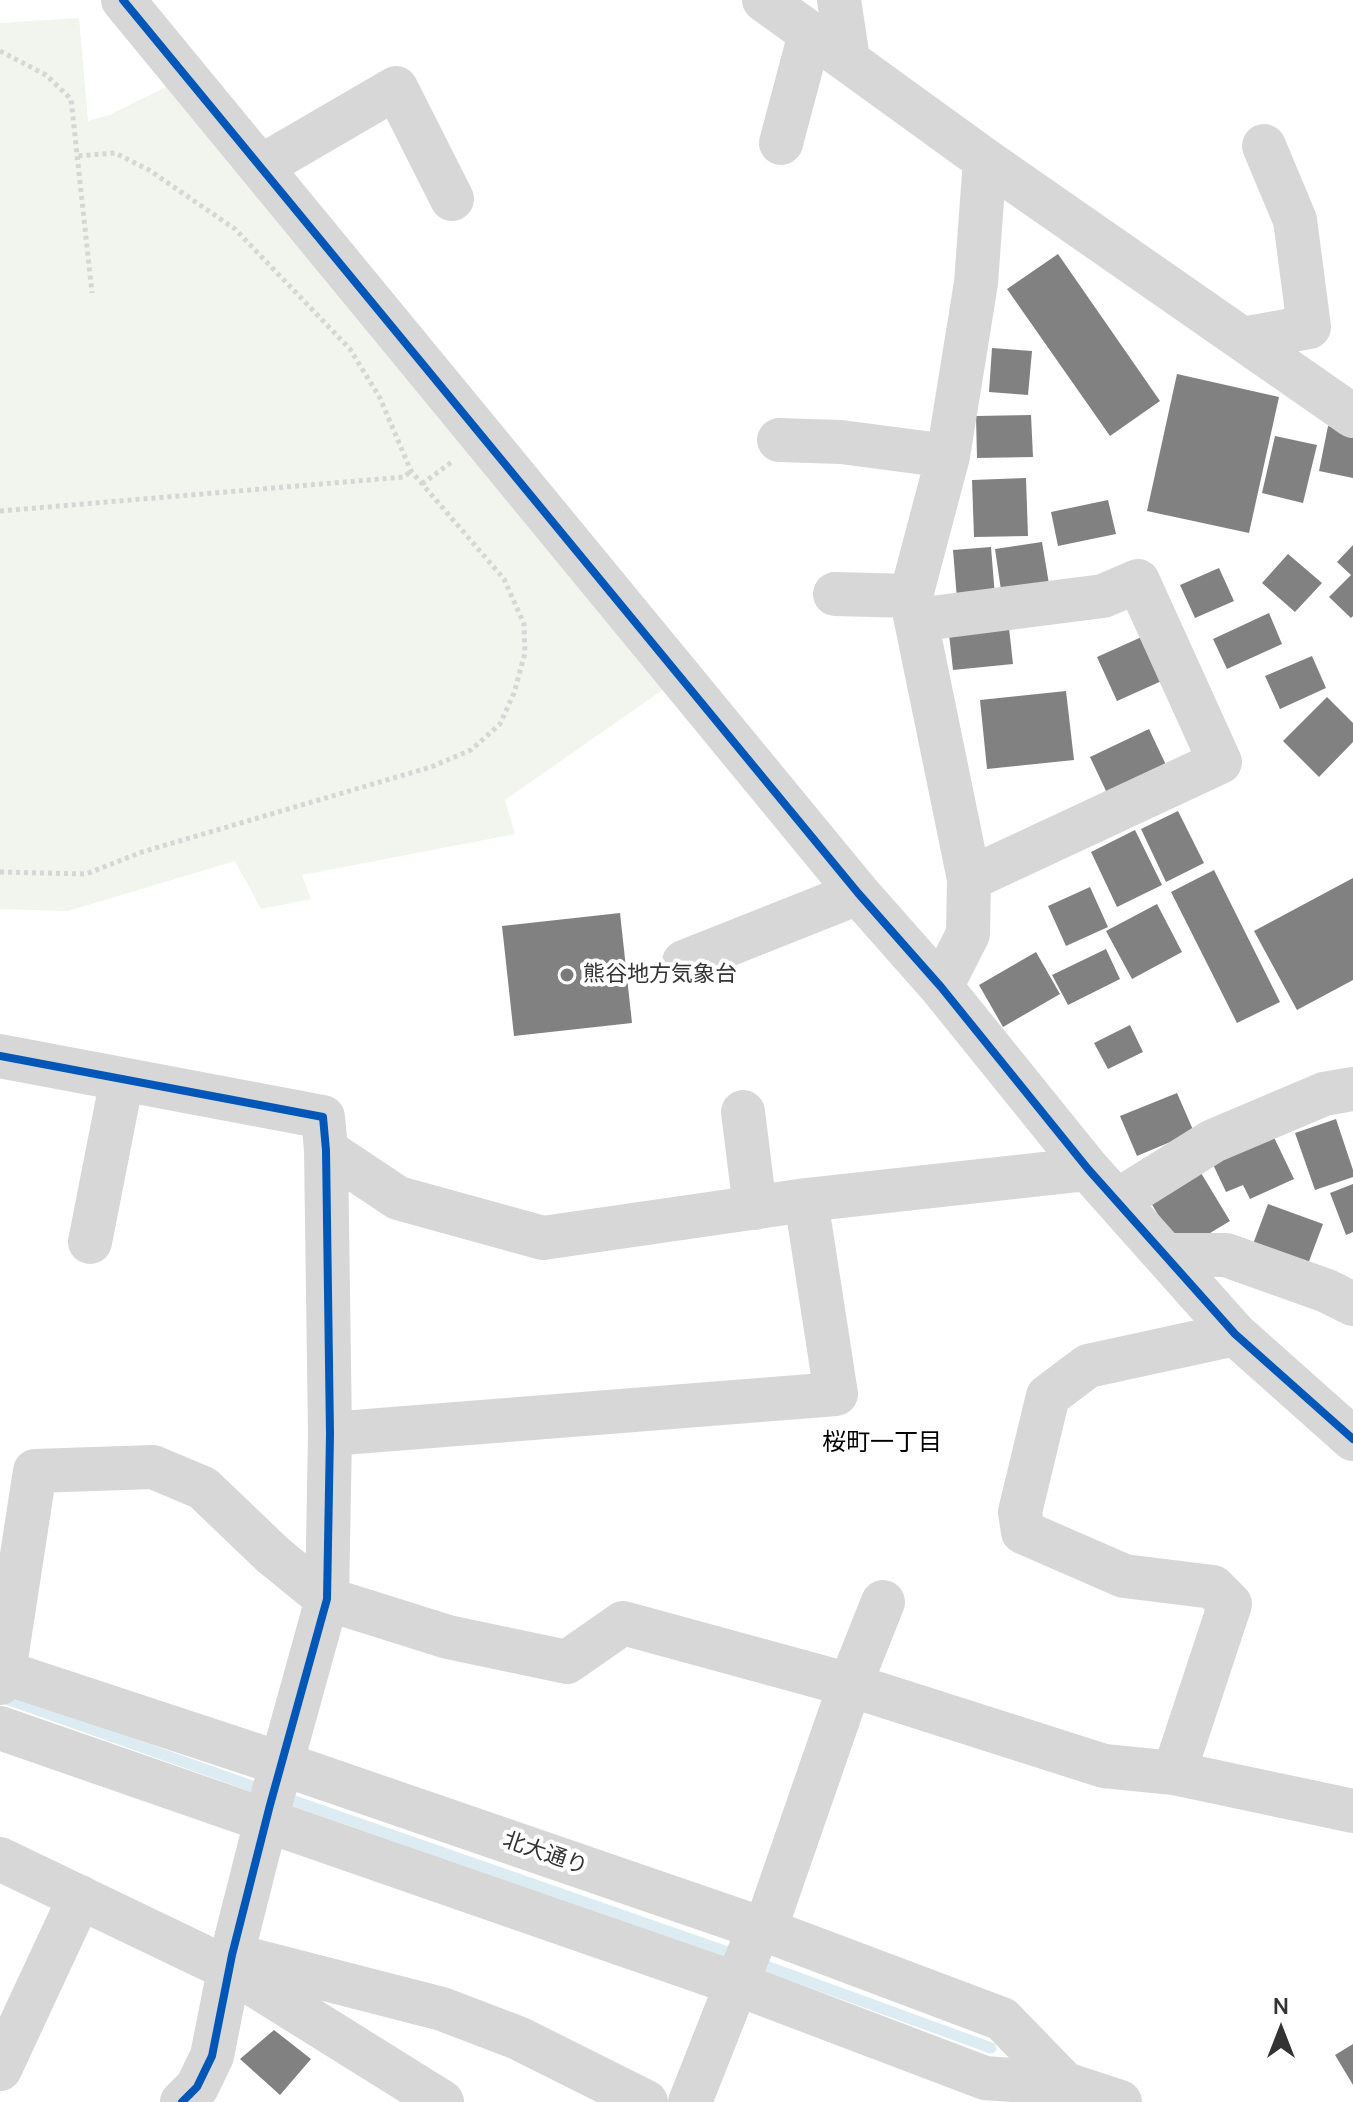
<!DOCTYPE html>
<meta charset="utf-8">
<style>
body{margin:0}
#map{position:relative;width:1353px;height:2102px;overflow:hidden;background:#fff;font-family:Manrope,sans-serif}
canvas{display:block}
.north{position:absolute;left:1241px;top:1990px;width:80px;height:80px;-webkit-text-stroke:6px #fff;paint-order:stroke;rotate:0deg;font-size:22px;font-weight:700;line-height:32px;text-align:center;color:#333}
.north::after{content:'';display:block;margin:auto;width:28px;height:36px;background:#333;clip-path:polygon(50% 0,100% 100%,50% 72%,0 100%)}
</style>
<div id="map">
<canvas width="1353" height="2102"></canvas>
<div class="north">N</div>
</div>
<script>
const context = document.querySelector('canvas').getContext('2d');
context.lineJoin = 'round';
function fillPath(path, color) { context.fillStyle = color; context.fill(path, 'evenodd'); }
const poly = rows => new Path2D(rows.map(r => 'M' + r).join(''));
function strokePath(path, color, width, dash) { context.strokeStyle = color; context.lineWidth = width; context.lineCap = dash ? 'butt' : 'round'; context.setLineDash(dash || []); context.stroke(path); }
function label(font, color, halo, rows, align = 'center') {
  context.font = font + ' Manrope,"Noto Sans JP",sans-serif'; context.lineWidth = 8; context.setLineDash([]); context.textBaseline = 'middle'; context.strokeStyle = halo; context.fillStyle = color; for (const [text, x, y, turn = 0] of rows) {
    context.save(); context.translate(x, y); context.rotate((+turn || 0) * Math.PI / 180); context.textAlign = isNaN(turn) ? turn : align; if (halo) context.strokeText(text, 0, 0); context.fillText(text, 0, 0); context.restore();
  }
}
fillPath(poly([
 [79,18,88,121,109,115,168,86,664,689,505,800,515,834,302,875,311,899,261,909,235,861,68,911,0,909,0,23]
]), '#f1f5ed');
strokePath(poly([
 [1,1697,263,1790],
 [280,1796,739,1956],
 [755,1962,991,2048]
]), '#ddebf3', 11);
fillPath(poly([
 [1058,254,1160,401,1110,436,1007,289],
 [992,348,1032,351,1028,395,989,392],
 [1177,374,1279,397,1249,533,1147,511],
 [1031,415,1033,457,977,458,976,416],
 [1328,426,1353,431,1353,478,1319,471],
 [1275,436,1317,445,1303,503,1262,493],
 [1026,478,1028,536,974,537,972,480],
 [1108,500,1116,534,1058,546,1051,512],
 [1042,542,1050,590,1002,597,995,549],
 [1353,545,1353,616,1351,618,1329,597,1351,575,1337,562],
 [991,547,995,596,957,599,953,550],
 [1288,554,1322,583,1295,612,1262,583],
 [1219,568,1234,601,1195,618,1180,585],
 [1269,613,1282,644,1227,669,1213,639],
 [1009,628,1013,664,953,670,949,634],
 [1155,631,1175,675,1117,701,1097,657],
 [1312,656,1326,688,1280,709,1265,676],
 [1066,691,1074,760,987,769,980,700],
 [1327,697,1353,723,1353,742,1319,777,1283,741],
 [1149,729,1166,765,1114,808,1090,757],
 [1178,811,1204,863,1166,882,1141,829],
 [1135,830,1162,885,1117,907,1091,852],
 [1214,870,1280,1002,1237,1023,1171,892],
 [1353,878,1353,980,1297,1010,1254,931],
 [1090,887,1108,927,1066,946,1048,906],
 [1157,904,1182,952,1132,979,1106,931],
 [620,913,632,1023,514,1036,502,926],
 [1106,949,1120,979,1068,1005,1052,975],
 [1036,952,1060,994,1003,1027,979,985],
 [1130,1025,1143,1052,1108,1069,1094,1043],
 [1177,1093,1194,1132,1137,1156,1120,1116],
 [1336,1119,1353,1170,1353,1177,1315,1190,1295,1133],
 [1269,1127,1294,1179,1250,1199,1243,1185,1226,1192,1209,1156],
 [1198,1168,1230,1221,1180,1251,1148,1198],
 [1353,1184,1353,1232,1346,1235,1330,1193],
 [1268,1204,1323,1224,1305,1272,1250,1252],
 [274,2030,311,2059,280,2095,240,2059],
 [1353,2044,1353,2085,1335,2055]
]), '#818181');
strokePath(poly([
 [0,51,46,75,71,99,92,293],
 [422,484,453,461],
 [0,511,404,477,411,471],
 [0,872,86,874,142,852,431,767,471,750,500,724,514,693,525,653,524,624,504,579,411,471,380,398,350,349,235,229,149,170,115,153,77,156]
]), '#d6d6d6', 5, [4, 4]);
strokePath(poly([
 [123,0,858,893,941,987,1088,1169,1235,1334,1353,1439],
 [764,0,985,160,1353,416],
 [839,0,848,59],
 [781,143,810,34],
 [262,166,396,88,452,199],
 [1243,339,1309,327,1295,220,1264,146],
 [779,440,841,442,948,456],
 [835,594,911,596],
 [916,620,1103,596,1138,581,1220,762,969,879],
 [684,962,858,893],
 [941,987,968,934,969,879,911,596,948,456,976,283,985,160],
 [0,1056,323,1117,326,1150,330,1434,327,1599,270,1805,232,1955,212,2056,197,2087,182,2102],
 [743,1112,755,1208],
 [326,1150,398,1198,543,1238,806,1200,1088,1169],
 [1117,1201,1213,1141,1324,1094,1353,1089],
 [90,1242,122,1079],
 [1165,1255,1226,1255,1327,1291,1353,1304],
 [330,1434,836,1394,806,1200],
 [0,1671,303,1771,760,1928,1002,2019,1065,2084],
 [0,1683,4,1672,35,1471,153,1467,203,1488,273,1555,327,1599,448,1637,567,1662,623,1623,850,1685,1104,1766,1174,1773,1353,1811],
 [0,1728,737,1984,985,2078,1065,2084,1120,2102],
 [1174,1773,1230,1604,1213,1587,1124,1576,1023,1532,1020,1512,1048,1396,1088,1366,1235,1334],
 [0,1859,229,1969,442,2102],
 [232,1955,442,2009,518,2038,646,2102],
 [0,2069,80,1897],
 [690,2102,754,1940,768,1921,850,1685,883,1602]
]), '#d7d7d7', 44);
strokePath(poly([
 [123,0,858,893,941,987,1088,1169,1235,1334,1353,1439],
 [0,1056,323,1117,326,1150,330,1434,327,1599,270,1805,232,1955,212,2056,197,2087,182,2102]
]), '#0057b8', 8);
for (const [x, y, r, color] of [
 [567,975,8,"#7a7a7a"]
]) { const dot = new Path2D(); dot.arc(x, y, r, 0, 2 * Math.PI); context.fillStyle = color; context.fill(dot); strokePath(dot, '#fff', 3); }
label('22px', '#333', '#fff', [
 ["熊谷地方気象台",583,975]
], 'left');
label('22px', '#333', '#fff', [
 ["北大通り",545,1854,19]
]);
label('24px', '#000', '#fff', [
 ["桜町一丁目",882,1443]
]);
</script>
